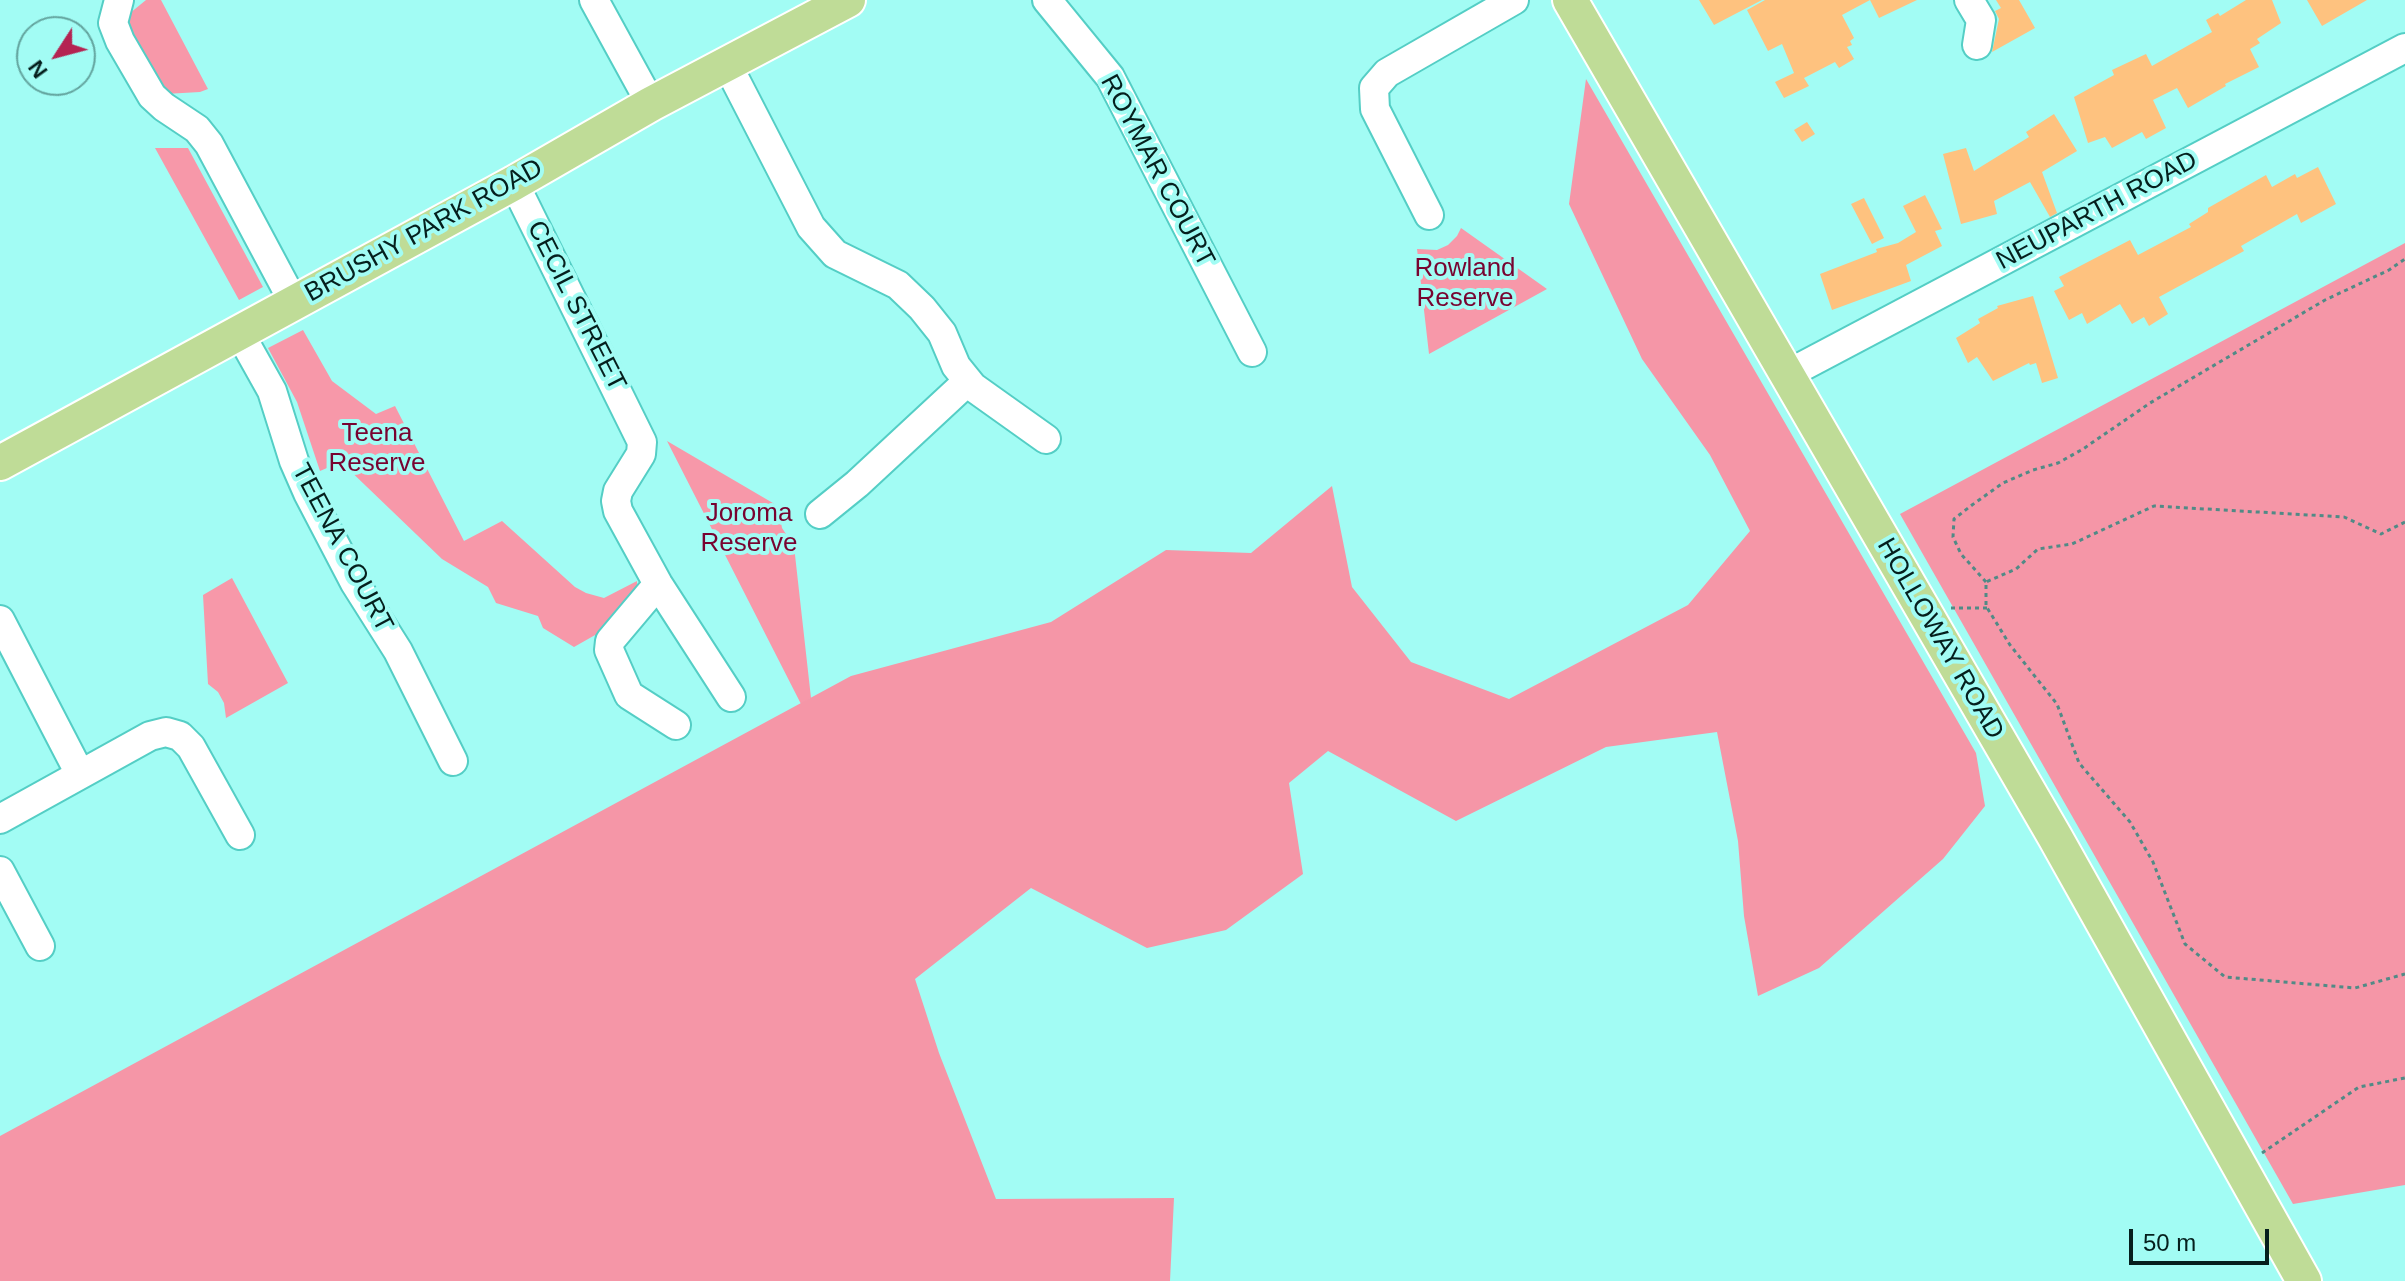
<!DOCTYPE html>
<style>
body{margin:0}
#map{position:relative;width:2405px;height:1281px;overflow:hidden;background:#a2fcf4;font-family:Arial,sans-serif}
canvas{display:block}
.north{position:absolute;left:16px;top:16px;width:80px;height:80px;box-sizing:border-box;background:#a2fcf4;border:2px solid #63a49e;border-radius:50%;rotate:234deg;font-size:22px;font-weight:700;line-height:32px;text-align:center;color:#051f1d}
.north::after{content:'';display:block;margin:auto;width:28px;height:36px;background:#b42452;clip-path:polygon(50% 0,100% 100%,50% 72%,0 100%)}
.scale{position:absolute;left:2129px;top:1229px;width:140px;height:36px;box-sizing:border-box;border:4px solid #051f1d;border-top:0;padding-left:10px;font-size:24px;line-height:28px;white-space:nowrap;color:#051f1d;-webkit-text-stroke:6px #a2fcf4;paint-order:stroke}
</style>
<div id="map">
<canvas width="2405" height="1281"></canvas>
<div class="north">N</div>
<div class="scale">50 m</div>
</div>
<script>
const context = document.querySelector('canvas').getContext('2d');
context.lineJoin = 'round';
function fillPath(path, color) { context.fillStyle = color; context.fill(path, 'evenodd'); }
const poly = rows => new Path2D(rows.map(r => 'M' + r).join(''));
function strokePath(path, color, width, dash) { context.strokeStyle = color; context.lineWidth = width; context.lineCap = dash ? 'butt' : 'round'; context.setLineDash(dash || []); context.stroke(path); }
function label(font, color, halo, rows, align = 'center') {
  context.font = font + ' Arial,sans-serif'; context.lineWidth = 8; context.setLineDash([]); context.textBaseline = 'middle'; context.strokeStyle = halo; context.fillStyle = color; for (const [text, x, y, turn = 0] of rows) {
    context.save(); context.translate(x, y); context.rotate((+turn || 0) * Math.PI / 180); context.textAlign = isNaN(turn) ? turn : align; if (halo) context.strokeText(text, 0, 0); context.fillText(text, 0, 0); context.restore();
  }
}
fillPath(poly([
 [146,0,161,0,208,89,200,92,165,94,124,18],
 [155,148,188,148,263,287,239,300],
 [1461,228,1547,289,1429,354,1417,249,1437,250,1448,245,1457,236],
 [303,330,332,381,376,414,395,406,464,541,502,521,575,587,586,593,604,598,637,581,637,592,611,626,574,647,543,628,538,616,496,603,488,587,442,559,341,462,320,471,297,402,268,348],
 [667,441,778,506,782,528,794,546,811,698,801,704],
 [232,578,288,683,226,718,224,703,218,692,208,684,203,595]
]), '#f798a9');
fillPath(poly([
 [1586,79,1976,753,1985,806,1943,859,1819,968,1758,996,1744,916,1738,841,1717,732,1606,747,1456,821,1328,751,1289,783,1303,874,1226,930,1147,948,1031,888,915,979,939,1053,996,1199,1174,1198,1170,1281,0,1281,0,1136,851,676,1051,622,1166,550,1251,553,1332,486,1352,587,1411,662,1509,699,1688,605,1750,531,1710,455,1642,359,1569,204],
 [2405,243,2405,1185,2293,1204,1900,514]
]), '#f596a7');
fillPath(poly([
 [1699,0,1762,0,1714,25],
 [1765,0,1917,0,1879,18,1870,0,1842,15,1854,38,1850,41,1852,45,1847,47,1854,59,1839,68,1835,62,1804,78,1809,86,1784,98,1775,82,1794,73,1782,44,1768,51,1747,10],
 [1996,0,2019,0,2035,28,1992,52,1999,19,1995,11,2001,8],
 [2246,0,2272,0,2281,23,2257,39,2260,43,2250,49,2259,67,2225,84,2226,86,2188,108,2177,88,2153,100,2166,128,2146,139,2142,132,2112,148,2105,137,2088,143,2074,97,2114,75,2112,70,2146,54,2152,66,2212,32,2206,20,2218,13,2220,16],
 [2307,0,2367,0,2322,26],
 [2054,114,2077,151,2042,172,2057,213,2050,217,2030,182,1994,201,1997,214,1961,224,1943,154,1966,148,1974,171,2029,137,2026,132],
 [1807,122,1815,134,1802,142,1794,130],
 [2318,167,2336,204,2301,223,2297,214,2241,246,2244,251,2159,297,2168,314,2149,326,2144,317,2132,324,2120,304,2087,324,2082,313,2069,320,2054,291,2064,286,2059,277,2130,240,2138,255,2191,227,2189,224,2208,212,2208,208,2266,175,2272,187,2295,174,2297,178],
 [1925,195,1942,229,1935,231,1942,246,1906,265,1911,281,1832,310,1820,274,1877,252,1876,249,1898,243,1916,232,1903,206],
 [1864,198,1884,238,1872,244,1851,204],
 [2033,296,2058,378,2042,383,2036,363,2030,365,2029,363,1993,381,1977,357,1968,363,1956,338,1980,323,1978,319,1998,308,1997,306]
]), '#fec27f');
const minor = poly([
 [119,0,113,23,120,41,152,96,164,107,197,129,209,144,294,303],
 [594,0,651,104],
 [1047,0,1110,77,1252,352],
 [1969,0,1981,20,1977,45],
 [727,64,811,227,835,254,898,285,922,308,942,333,956,366,973,387,1046,439],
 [514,183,642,442,641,454,618,491,616,501,618,511,658,584,731,697],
 [1429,215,1375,109,1374,88,1387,73,1514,0],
 [239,332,272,391,294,461,308,493,355,583,398,651,453,761],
 [1788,374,2405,48],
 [820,514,857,484,968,381],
 [658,584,610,641,609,650,629,695,676,725],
 [0,620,80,774],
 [0,819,150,736,166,732,180,736,191,747,240,835],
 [0,871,40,946]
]);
const major = poly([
 [1570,0,2055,837,2304,1281],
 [0,463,514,183,651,104,848,0]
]);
strokePath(minor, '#54cec5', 32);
strokePath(major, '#fff', 38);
strokePath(poly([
 [2405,522,2381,534,2344,517,2154,506,2072,544,2038,549,2016,569,1986,582,1986,606,2010,645,2057,704,2079,763,2130,822,2153,862,2185,944,2225,977,2355,988,2405,974],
 [1986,582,1961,554,1953,537,1954,519,1972,505,2003,483,2033,470,2058,463,2083,449,2150,403,2325,300,2389,270,2405,259],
 [1951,608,1987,608],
 [2262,1153,2359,1087,2405,1078]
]), '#518a86', 3, [4, 4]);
strokePath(minor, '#fff', 28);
strokePath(major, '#bfdc97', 34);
label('26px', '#051f1d', '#a2fcf4', [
 ["ROYMAR COURT",1157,171,62],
 ["NEUPARTH ROAD",2097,211,-28],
 ["BRUSHY PARK ROAD",424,231,-29],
 ["CECIL STREET",576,306,63],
 ["TEENA COURT",342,548,62],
 ["HOLLOWAY ROAD",1940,639,60]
]);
label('26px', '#780330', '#a2fcf4', [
 ["Rowland",1465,269],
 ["Reserve",1465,299],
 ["Teena",377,434],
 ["Reserve",377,464],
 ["Joroma",749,514],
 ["Reserve",749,544]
]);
</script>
